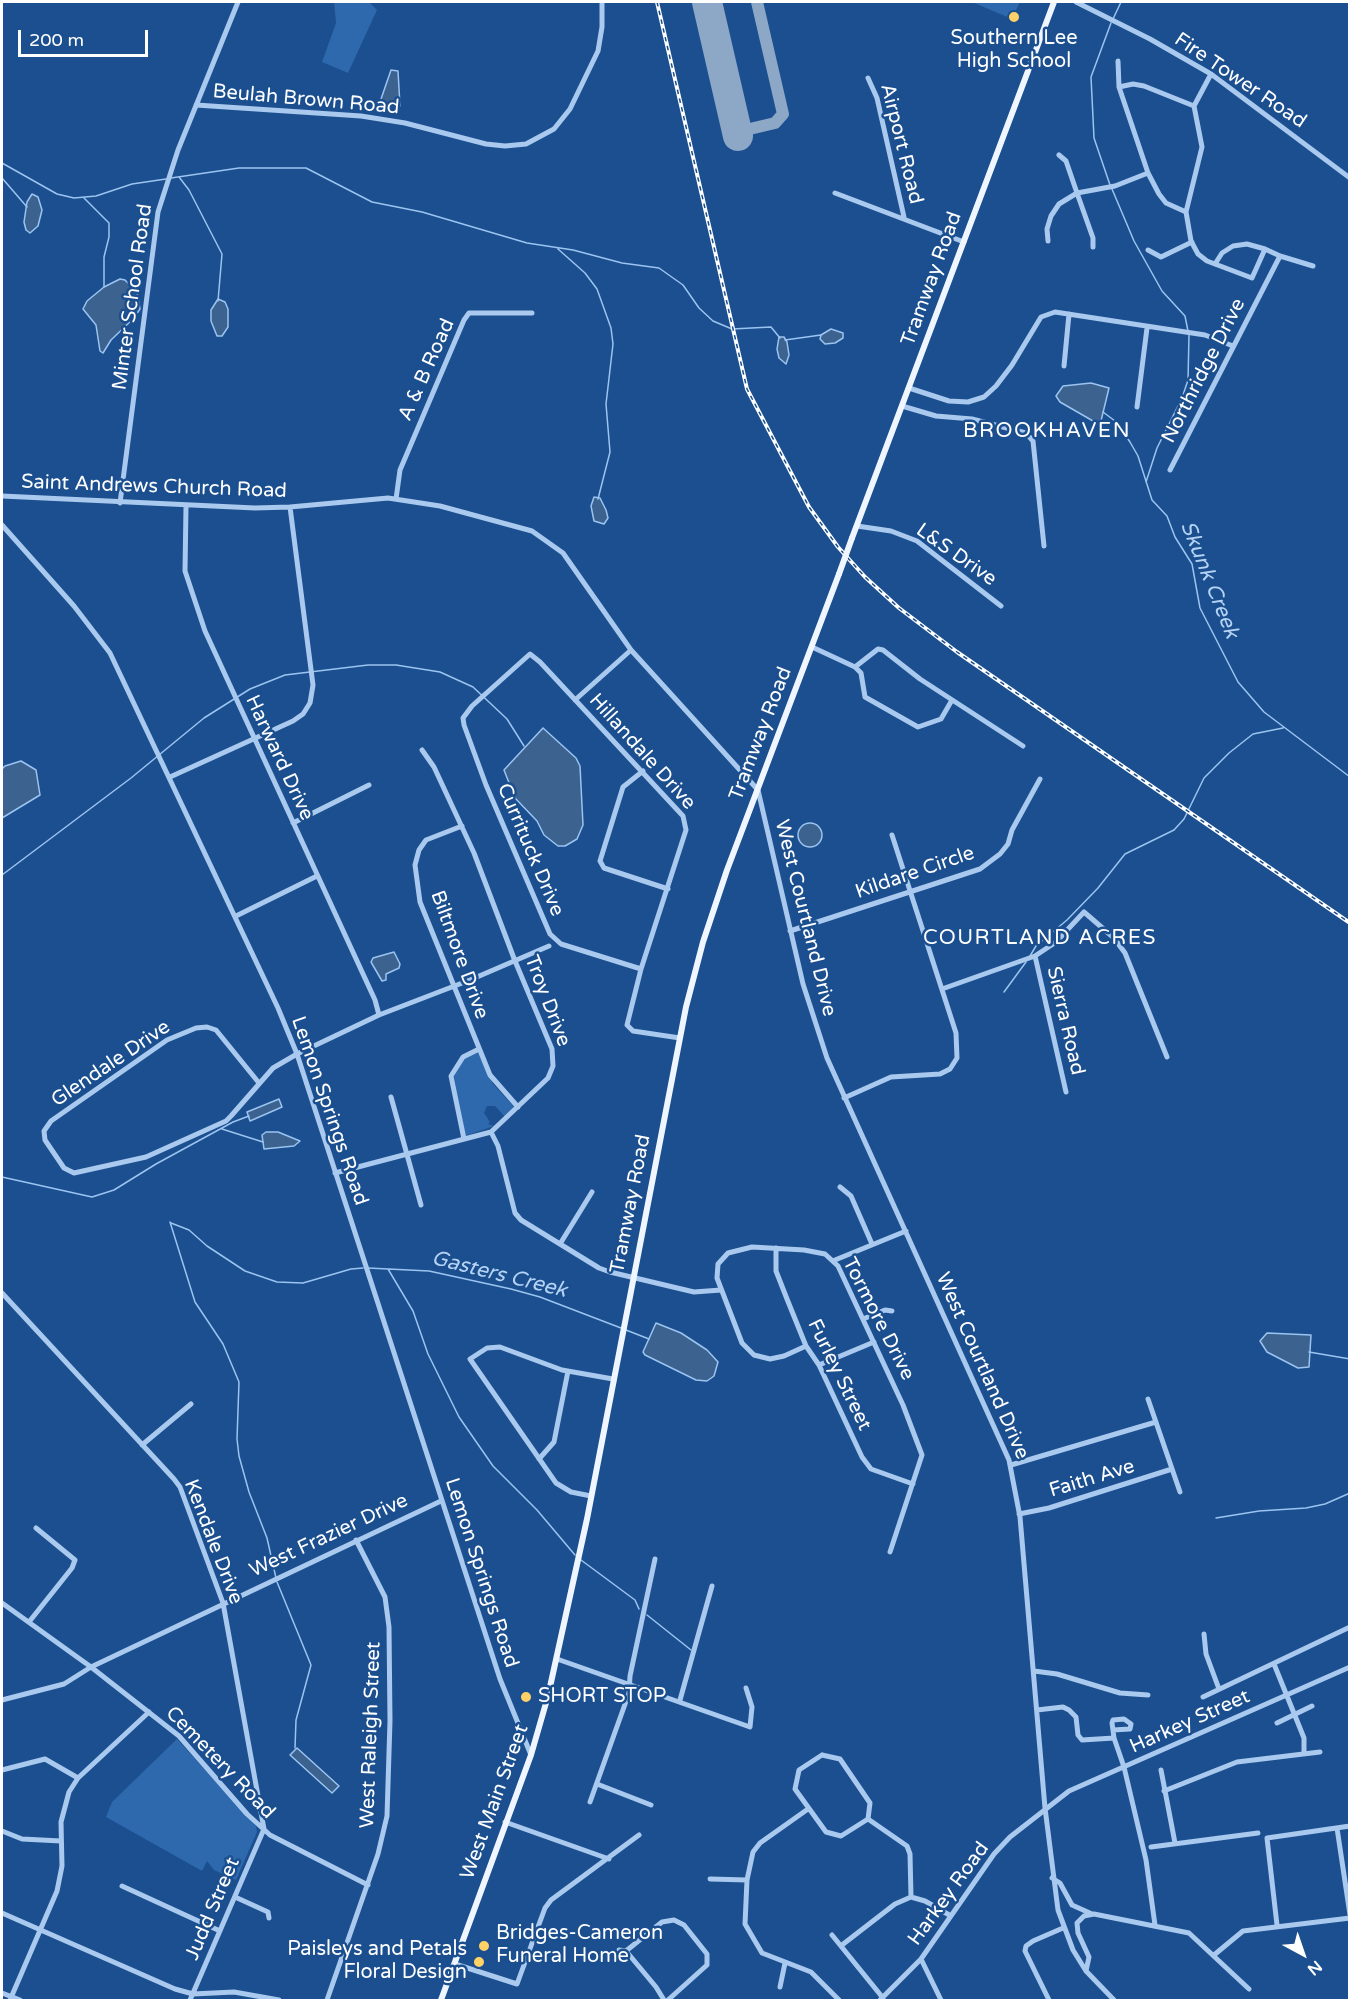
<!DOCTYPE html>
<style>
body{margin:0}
#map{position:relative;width:1351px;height:2002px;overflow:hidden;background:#1b4f8f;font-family:"Varela Round",sans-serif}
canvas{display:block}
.frame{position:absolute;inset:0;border:3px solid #fff;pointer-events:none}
.north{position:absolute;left:1273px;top:1924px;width:60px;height:60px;-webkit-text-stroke:4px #1b4f8f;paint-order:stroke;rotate:140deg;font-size:16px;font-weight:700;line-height:24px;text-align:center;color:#fff}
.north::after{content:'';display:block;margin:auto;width:21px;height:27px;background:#fff;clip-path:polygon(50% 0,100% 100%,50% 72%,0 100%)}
.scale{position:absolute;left:18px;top:30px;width:130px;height:27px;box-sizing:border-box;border:3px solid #fff;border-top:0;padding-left:8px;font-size:18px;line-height:21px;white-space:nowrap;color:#fff;-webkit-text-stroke:4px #1b4f8f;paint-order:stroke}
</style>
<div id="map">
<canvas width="1351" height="2002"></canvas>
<div class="frame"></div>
<div class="north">N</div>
<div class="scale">200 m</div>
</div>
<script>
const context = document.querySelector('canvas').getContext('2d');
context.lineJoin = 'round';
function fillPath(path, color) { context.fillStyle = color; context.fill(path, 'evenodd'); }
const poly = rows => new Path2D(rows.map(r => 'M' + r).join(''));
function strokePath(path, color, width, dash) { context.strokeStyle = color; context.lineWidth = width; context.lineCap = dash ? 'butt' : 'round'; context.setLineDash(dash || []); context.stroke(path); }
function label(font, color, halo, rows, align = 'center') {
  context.font = font + ' "Varela Round",sans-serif'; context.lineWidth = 5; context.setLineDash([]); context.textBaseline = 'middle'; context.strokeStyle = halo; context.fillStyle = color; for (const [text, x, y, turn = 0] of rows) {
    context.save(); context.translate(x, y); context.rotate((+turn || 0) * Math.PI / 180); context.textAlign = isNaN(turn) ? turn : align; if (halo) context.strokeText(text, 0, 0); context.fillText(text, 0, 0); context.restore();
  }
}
fillPath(poly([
 [334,2,369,2,377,10,348,73,322,62,336,23],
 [972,2,1020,2,1012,19],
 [478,1052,493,1084,515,1108,505,1117,495,1106,487,1106,484,1113,490,1122,488,1124,494,1126,465,1136,454,1076,464,1058],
 [177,1739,256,1826,257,1832,236,1880,214,1870,207,1861,202,1871,106,1817,112,1802]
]), '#2e69ad');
const water = poly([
 [391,70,398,71,400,106,380,102,391,70],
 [32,194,38,197,42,210,38,226,30,233,26,230,24,222,27,202,32,194],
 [120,279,125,280,137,292,140,309,134,318,111,340,103,353,100,351,96,325,83,309,87,301,104,287,120,279],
 [218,299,225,302,228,309,228,327,222,336,217,336,211,321,211,310,218,299],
 [831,329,843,333,843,338,835,343,825,344,820,339,821,335,831,329],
 [779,337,784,337,787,342,789,355,786,364,779,358,777,349,779,337],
 [1091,383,1109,388,1100,425,1060,402,1056,396,1063,386,1091,383],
 [594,497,600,498,606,510,608,518,604,524,594,521,591,506,594,497],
 [543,728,576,758,580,766,583,825,577,839,565,846,558,846,544,835,537,821,515,798,504,770,543,728],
 [21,761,36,770,40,795,2,818,2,769,5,766,21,761],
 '798 835a12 12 0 1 1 24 0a12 12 0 1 1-24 0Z',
 [394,952,400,964,399,968,386,974,386,980,382,981,371,962,373,958,394,952],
 [279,1099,282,1107,250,1121,247,1112,279,1099],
 [266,1132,278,1132,300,1141,294,1146,264,1149,262,1135,266,1132],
 [656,1323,681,1333,707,1350,718,1362,714,1376,707,1381,696,1380,645,1355,643,1352,656,1323],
 [1267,1333,1311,1335,1309,1367,1298,1368,1267,1352,1260,1341,1267,1333],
 [297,1748,339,1786,332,1793,290,1755,297,1748]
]);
fillPath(water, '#3c6290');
strokePath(water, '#9cc4f0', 1.5);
strokePath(poly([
 [1113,19,1121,2],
 [2,163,57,194,74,198,96,196,132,184,166,179],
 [179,177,189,190,222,254,218,301],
 [2,178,27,207],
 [171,178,239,168,306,168,372,202,422,212,527,243,573,250,622,263,659,268,683,285,699,308,713,321,732,329,771,327,780,338],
 [1110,185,1094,138,1091,77,1111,23],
 [1112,189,1134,241,1162,291,1185,316,1188,331],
 [84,198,109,223,109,237,104,257,104,287],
 [558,249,585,273,597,289,611,328,613,344,606,404,610,452,598,499],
 [785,340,821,335],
 [1103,412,1115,421,1130,442,1138,456,1152,500,1167,516,1175,537,1192,564,1200,608,1238,682,1264,712,1350,777],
 [1146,482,1157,448,1182,398,1188,380,1189,335],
 [2,875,131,778,204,718,250,689,285,675,368,665,396,665,440,672,473,687,507,719,524,746],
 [1030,956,1036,946,1067,920,1098,888,1125,854,1174,830,1184,819,1204,778,1229,753,1253,734,1283,728],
 [1004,992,1026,962],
 [222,1129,263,1142],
 [2,1177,92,1197,114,1190,156,1164,233,1122,249,1116],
 [170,1222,195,1302,223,1344,239,1382,237,1439,239,1456,249,1492,267,1538,276,1578],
 [171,1223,189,1230,207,1246,245,1271,277,1282,303,1283,351,1269,363,1268],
 [368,1268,429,1271,511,1289,540,1297,621,1328],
 [388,1269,413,1311,428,1354,459,1417,493,1466,537,1510,575,1555],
 [626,1330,649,1339],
 [1309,1352,1350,1359],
 [1216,1518,1259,1511,1306,1508,1325,1504,1350,1493],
 [581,1560,635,1600,639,1609],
 [277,1582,311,1665,296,1720,295,1748],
 [647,1615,691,1650]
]), '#9cc4f0', 1.5);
strokePath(poly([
 [737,132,775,123,783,114,757,2]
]), '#8da7c7', 12);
strokePath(poly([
 [707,2,738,136]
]), '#8da7c7', 30);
strokePath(poly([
 [1076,2,1150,39,1211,74,1350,178],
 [1118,61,1119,87,1133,84,1144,86,1194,106],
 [1211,74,1194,106,1202,147,1186,212,1191,241,1198,254,1207,261,1252,278,1265,249,1280,256],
 [868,78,877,98,904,217],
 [1119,87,1148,173,1159,194,1166,203,1186,212],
 [196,105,361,116,405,123,486,144,505,146,526,144,554,129,570,109,598,51,602,27,602,2],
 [835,193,964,242],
 [1048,241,1047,229,1051,216,1059,204,1077,193,1066,161,1059,155],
 [1093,247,1093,238,1077,193,1115,186,1148,173],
 [1148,250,1161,257,1192,242],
 [1215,264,1222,253,1233,246,1247,244,1265,249],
 [1064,366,1069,314],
 [909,388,949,401,968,402,984,397,996,386,1012,365,1041,317,1055,312,1205,335,1233,346],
 [902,406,936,416,972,419,1026,433,1033,441,1044,546],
 [1137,407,1147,328],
 [1170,470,1280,256,1313,266],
 [2,496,255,508,290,507,388,498,440,506,532,531,563,553,631,650,758,790,803,984,827,1058,1009,1460,1020,1517,1045,1808,1058,1910,1073,1950,1086,1971,1114,2000],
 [396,499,400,470,464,320,469,313,532,313],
 [120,503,158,212,178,150,238,2],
 [186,506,185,571,205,631,375,1000,379,1015],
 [2,525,74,606,110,653,278,1008,297,1054,500,1679,531,1755],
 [857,526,891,531,917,541,1001,606],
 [812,647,855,667,861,673,865,697,918,727,941,719,952,700],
 [855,667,878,649,883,650,920,679,1023,746],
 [575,700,631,650],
 [643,771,623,787,600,861,604,868,668,889],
 [170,777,293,721,303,714,310,703,313,685,290,507],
 [293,823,369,785],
 [462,826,426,840,419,850,415,865,420,902,490,1075,518,1107],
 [236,916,317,876],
 [790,931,980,869,1000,854,1008,844,1012,830,1040,779],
 [1035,956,1066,1092],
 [641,969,561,944,550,934,486,785,464,725,463,718,472,706,530,654,540,662,683,816,686,830,641,969,627,1025,633,1031,680,1038],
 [942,989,1035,956,1056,942,1084,912,1114,938,1125,953,1167,1057],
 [259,1083,216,1030,207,1027,196,1028,167,1040,51,1121,44,1131,45,1140,64,1168,74,1173,146,1157,226,1121,231,1116,273,1068,297,1054,379,1015,470,980,549,946],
 [391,1097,421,1205],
 [844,1098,891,1077,940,1074,950,1069,957,1058,956,1033,892,835],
 [491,1132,498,1146,515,1213,521,1220,599,1268,610,1272,694,1292,721,1290],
 [464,1139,451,1076,463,1057,479,1049],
 [335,1173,491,1132,548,1078,553,1066,552,1049,515,961,474,853,434,767,422,750],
 [840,1187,851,1196,872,1244],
 [560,1244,592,1192],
 [776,1248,776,1271,787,1299,806,1346,819,1365,862,1457,871,1469,913,1484],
 [835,1260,906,1231],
 [2,1293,174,1479,180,1487,223,1603,264,1829,190,2000],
 [863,1319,885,1310,892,1311],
 [806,1346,784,1356,770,1359,754,1355,742,1343,717,1278,718,1264,728,1253,752,1247,804,1250,825,1254,838,1266,903,1405,922,1455,890,1552],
 [819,1365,874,1342],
 [1148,1399,1180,1492],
 [142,1445,191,1404],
 [539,1459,554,1442,568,1371],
 [1011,1465,1156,1422],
 [591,1496,571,1492,556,1483,470,1359,487,1348,500,1347,562,1370,613,1379],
 [1019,1514,1049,1508,1172,1469],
 [2,1603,91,1667,179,1736,247,1814,270,1835,368,1885],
 [29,1622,72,1568,75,1560,36,1528],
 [1204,1634,1206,1654,1219,1689],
 [557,1659,750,1727,752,1707,746,1688],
 [1274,1664,1304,1738,1304,1753],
 [1034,1671,1057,1674,1120,1693,1148,1695],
 [1203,1697,1350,1627],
 [2,1700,64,1684,91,1667,441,1501],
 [680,1700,712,1586],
 [1037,1710,1063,1707,1069,1710,1076,1717,1078,1735,1082,1740,1114,1738],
 [1277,1723,1312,1706],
 [1113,1730,1130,1729,1131,1724,1124,1719,1113,1720,1112,1723,1114,1738,1124,1767,1146,1860,1155,1925],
 [822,1755,840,1759,870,1803,868,1819,841,1836,826,1832,795,1789,799,1770,822,1755],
 [2,1770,45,1759,78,1778],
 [1161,1770,1175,1843],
 [597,1784,651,1805],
 [1164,1791,1237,1762,1320,1752],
 [590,1802,629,1693,630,1676,655,1559],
 [808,1809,760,1843,753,1852,747,1880,745,1924,762,1953,811,1972,839,2000],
 [868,1819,907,1846,910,1854,911,1897],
 [505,1822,609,1859],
 [1337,1828,1350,1915],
 [2,1831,22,1839,61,1841],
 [1151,1847,1258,1833],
 [1052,1878,1060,1883,1072,1905,1092,1914],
 [710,1879,747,1880],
 [122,1886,220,1931],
 [235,1897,268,1912,269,1918],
 [2,1913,175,1989,193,1994,234,1992,279,2000],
 [1277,1925,1267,1838,1350,1826],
 [832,1935,883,1998],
 [842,1945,895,1904,911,1897,925,1901,951,1916],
 [619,1950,626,1951,656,1987,664,2000],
 [626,1951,662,1922,674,1920,684,1925,707,1954,707,1965,668,2000],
 [1214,1955,1243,1931,1350,1918],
 [921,1959,941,2000],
 [455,1964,517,1984,545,1908,551,1900,639,1835],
 [1086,1971,1089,1957,1078,1933,1077,1923,1084,1916,1094,1914,1189,1933,1249,1989],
 [780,1987,785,1963],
 [2,1993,20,2000],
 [10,2000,57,1891,62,1866,61,1822,69,1792,78,1778,149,1712],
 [327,2000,378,1854,387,1816,390,1721,389,1627,385,1597,356,1540],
 [880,2000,921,1959,994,1854,1010,1837,1069,1791,1350,1667],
 [1049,2000,1025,1951,1026,1946,1033,1941,1063,1928]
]), '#a9c9ee', 5);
strokePath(poly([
 [852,538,1054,2],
 [441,2000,531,1755,548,1696,587,1519,686,1007,703,942,727,870,839,574]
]), '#f0f6ff', 6);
const rail = poly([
 [657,2,747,389,809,507,838,547,865,577,899,608,957,652,1350,923]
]);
strokePath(rail, '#fff', 4);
strokePath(rail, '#1b4f8f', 1.5, [4.5]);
strokePath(poly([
 [839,574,852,538]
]), '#f0f6ff', 6);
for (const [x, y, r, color] of [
 [1014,17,6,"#ffd166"],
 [526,1697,6,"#ffd166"],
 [484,1946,6,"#ffd166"],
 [479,1962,6,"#ffd166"]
]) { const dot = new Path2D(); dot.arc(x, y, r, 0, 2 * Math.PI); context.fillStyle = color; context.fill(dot); strokePath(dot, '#1b4f8f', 2); }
label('20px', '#fff', '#1b4f8f', [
 ["Southern Lee",1014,39,"center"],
 ["High School",1014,62,"center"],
 ["SHORT STOP",538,1697],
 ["Bridges-Cameron",496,1934],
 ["Funeral Home",496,1957],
 ["Paisleys and Petals",467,1950,"right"],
 ["Floral Design",467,1973,"right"]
], 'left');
label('20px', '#fff', '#1b4f8f', [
 ["Fire Tower Road",1240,81,34],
 ["Beulah Brown Road",306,100,5],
 ["Airport Road",901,144,76],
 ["Tramway Road",932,279,-70],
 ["Minter School Road",133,297,-82],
 ["A & B Road",427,370,-66],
 ["Northridge Drive",1204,371,-63],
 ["Saint Andrews Church Road",154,487,2],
 ["L&S Drive",956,555,35],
 ["Tramway Road",761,734,-69],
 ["Hillandale Drive",642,752,48],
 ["Harward Drive",279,758,65],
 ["Currituck Drive",530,850,67],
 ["Kildare Circle",915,873,-19],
 ["West Courtland Drive",805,918,76],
 ["Biltmore Drive",459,955,70],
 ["Troy Drive",547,1001,69],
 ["Sierra Road",1065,1021,77],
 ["Glendale Drive",111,1064,-34],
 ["Lemon Springs Road",329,1111,71],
 ["Tramway Road",631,1204,-79],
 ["Tormore Drive",878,1319,63],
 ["West Courtland Drive",982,1366,66],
 ["Furley Street",839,1375,64],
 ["Faith Ave",1092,1479,-17],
 ["West Frazier Drive",329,1536,-25],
 ["Kendale Drive",213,1542,69],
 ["Lemon Springs Road",481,1573,72],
 ["Harkey Street",1190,1722,-24],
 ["West Raleigh Street",371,1735,-88],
 ["Cemetery Road",220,1763,46],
 ["West Main Street",495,1802,-70],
 ["Harkey Road",949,1894,-54],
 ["Judd Street",213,1909,-67]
]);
context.letterSpacing = '1.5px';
label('21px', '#fff', '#1b4f8f', [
 ["BROOKHAVEN",1047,431],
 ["COURTLAND ACRES",1040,938]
]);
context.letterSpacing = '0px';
label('italic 21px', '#b5d3f5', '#1b4f8f', [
 ["Skunk Creek",1209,580,68],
 ["Gasters Creek",499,1275,14]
]);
</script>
